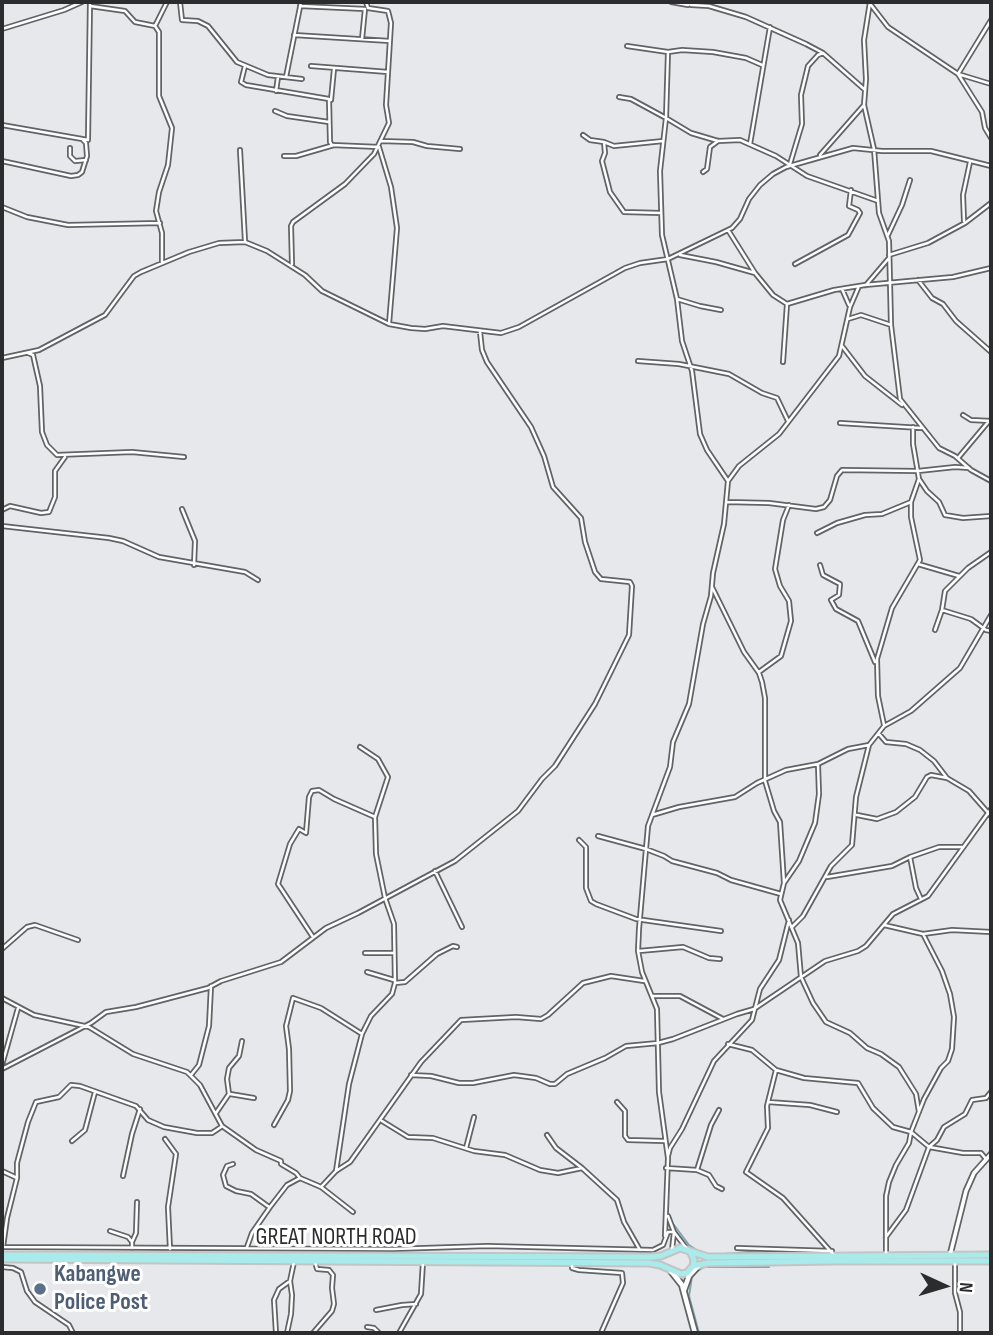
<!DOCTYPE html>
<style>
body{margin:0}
#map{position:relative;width:993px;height:1335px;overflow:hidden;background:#e7e8ec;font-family:"Sofia Sans Condensed",sans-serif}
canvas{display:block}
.frame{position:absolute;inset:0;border:4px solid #2c2c2e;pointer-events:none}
.north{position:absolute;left:909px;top:1251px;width:70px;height:70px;-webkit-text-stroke:5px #fff;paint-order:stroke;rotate:94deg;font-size:19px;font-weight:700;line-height:28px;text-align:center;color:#2c2c2e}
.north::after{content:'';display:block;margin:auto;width:24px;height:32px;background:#2c2c2e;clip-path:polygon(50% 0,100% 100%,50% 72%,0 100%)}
</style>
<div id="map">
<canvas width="993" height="1335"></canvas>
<div class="frame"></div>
<div class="north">N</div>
</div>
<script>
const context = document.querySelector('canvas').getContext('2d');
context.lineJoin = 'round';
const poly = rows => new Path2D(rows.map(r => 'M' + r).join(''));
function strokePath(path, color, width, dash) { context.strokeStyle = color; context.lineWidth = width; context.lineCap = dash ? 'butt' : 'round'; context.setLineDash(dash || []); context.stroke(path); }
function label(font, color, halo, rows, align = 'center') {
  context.font = font + ' "Sofia Sans Condensed",sans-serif'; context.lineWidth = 6; context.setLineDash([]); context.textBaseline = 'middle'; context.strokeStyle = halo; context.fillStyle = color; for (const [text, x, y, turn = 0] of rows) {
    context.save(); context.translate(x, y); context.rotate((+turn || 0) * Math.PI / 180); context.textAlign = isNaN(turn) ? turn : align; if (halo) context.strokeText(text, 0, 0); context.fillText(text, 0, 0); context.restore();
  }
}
strokePath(poly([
 [674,1225,689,1245,698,1251],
 [724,1254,749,1252,768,1253],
 [699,1333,689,1296,692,1276,696,1272,704,1267,769,1267]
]), '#7ea7ad', 2);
const minor = poly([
 [180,2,182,20,198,21,208,26,237,62,268,75,302,79],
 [671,2,688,5],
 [686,2,691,5,709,6,746,17,806,44,823,53,864,89],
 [870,2,864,40,866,79,864,105,874,149,879,213,889,241,891,325,900,399,939,448,955,456,971,470,991,481],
 [871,5,888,27,958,74,982,112,985,128,991,138],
 [90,6,125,11,135,22,155,26,159,32,159,96,172,128,168,165,159,192,156,211,162,233,162,263],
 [300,6,365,9],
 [991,20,958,74,991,84],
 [155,26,167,2],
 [2,29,64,10,82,2],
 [294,35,390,41],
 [362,39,365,9],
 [627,46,668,52],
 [245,66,241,82,246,85,329,99,330,142,332,145,379,147,391,187,397,228,389,324],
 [311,66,388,72],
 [286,77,301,2],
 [276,91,278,77],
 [619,97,631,99,666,118,668,52,682,50,713,52,746,58,762,65],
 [331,100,334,69],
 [275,111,287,116,329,122],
 [2,125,88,140,90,2],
 [583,135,590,140,604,142],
 [381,141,413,142,427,146,460,149],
 [750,144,770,27],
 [70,148,70,156,75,161,86,160],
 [240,150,245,241],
 [820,155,864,105],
 [284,156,296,156,334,145],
 [2,161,71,176,78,175,82,172,87,156,86,143,83,140],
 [790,164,802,124,801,95,808,66,818,55,823,53],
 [703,172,707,169,710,147,718,141],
 [2,207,27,217,68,225,160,223],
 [661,213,624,212,610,192,602,161,605,153,604,142,614,146,663,141],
 [964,221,963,195,970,162],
 [728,230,755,273,773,295,787,304,834,290,865,285,953,277,991,268],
 [888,235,902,205,910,180],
 [680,255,716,262,755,273],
 [889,255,928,243,965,223,991,203],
 [292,264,291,226,293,222,345,184,374,154,389,123,386,105,391,23,388,11,368,8,366,2],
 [795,264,848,235,860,213,858,210,849,206,851,190],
 [918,280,932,298,943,304,956,321,991,352],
 [866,285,889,258],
 [842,289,849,305],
 [677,299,700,306,721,310],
 [848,319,861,315,891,325],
 [842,346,865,376,902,405],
 [28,353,33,355,40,386,42,432,47,445,57,455,132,452,184,457],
 [2,358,39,350,105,315,134,276,141,272,189,252,219,243,245,242,267,251,305,275,322,291,389,324,411,328,425,329,443,326,501,333,519,327,625,268,640,263,668,259,732,228,740,219,749,199,760,185,773,174,786,167,853,148,882,151,931,151,991,166],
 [638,361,679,364,729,374,762,393,777,398,788,421],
 [783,362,787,304],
 [963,415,971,420,991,421],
 [840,423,921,428],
 [958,458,989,421],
 [919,479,927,491,939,502,945,515,963,518,991,516],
 [728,481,739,466,779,434,839,356,850,307,859,286],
 [727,502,769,503,816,509,824,507,830,500,837,476,842,470,918,471,955,467,969,468],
 [182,509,195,541,194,565],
 [2,510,10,506,41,513,49,512,55,497,55,471,65,457],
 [2,526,109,538,123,541,159,557,245,572,258,580],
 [817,533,837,523,865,515,882,514,911,502],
 [918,564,959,576],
 [820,565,823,575,840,584,839,595,831,600,836,609,858,621,875,662],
 [712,587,744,652,759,673,762,682,765,698,765,781,774,811,780,822,784,883,780,900,798,943,801,977,813,1003,826,1022,850,1033,867,1048,881,1054,899,1067,916,1094,919,1112],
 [942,610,971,619,986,630,991,631],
 [935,630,942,610,945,591,968,568,991,552],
 [759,672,781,656,791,621,789,601,780,586,775,569,783,520,789,505],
 [884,725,878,696,877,659,892,608,920,560,911,517,911,502,919,479,913,444,913,427],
 [879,734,886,742,906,744,920,750,934,761,947,778,969,791,991,816],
 [360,747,378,759,388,777,375,817],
 [652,815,679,807,735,797,757,783,786,770,818,764,848,749,869,745,884,726,911,711,960,668,991,615],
 [857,815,877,819,896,812,915,797,927,777,931,775,947,778],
 [598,836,646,849,664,856,672,861,717,873,731,880,781,894],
 [579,840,586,847,586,888,591,901,596,904,636,919,721,931],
 [910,857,916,888,921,899],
 [435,871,462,927],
 [827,877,892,866,910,857,939,847,962,847],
 [784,883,799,861,815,823,819,794,818,765],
 [884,925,923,934,952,930,991,932],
 [792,927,803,916,831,866,852,845,856,797,869,745],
 [313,937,278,884,290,844,299,829,306,833,309,797,312,791,319,790,334,799,375,817,376,854,385,898,394,924,395,983,392,994,371,1016,362,1034,349,1084,336,1171],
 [2,949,27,927,35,925,78,940],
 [639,951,683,947,709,958,720,959],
 [365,953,394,953],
 [367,972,394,980],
 [395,983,405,982,437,954,453,946,457,947],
 [653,996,680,996,723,1019],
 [2,998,34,1015,89,1027,133,1054,187,1072,200,1085,222,1126,256,1150,281,1161,281,1164,296,1173,300,1178,321,1187,353,1212],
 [728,1044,752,1050,776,1070,804,1078,858,1083,873,1108,893,1127,911,1132,929,1147,963,1153,981,1153,986,1159],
 [2,1065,18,1008],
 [2,1069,91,1023,106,1012,136,1007,208,988,221,981,281,962,326,928,358,913,455,861,518,811,542,779,555,766,595,704,629,635,632,586,630,582,601,579,595,572,585,542,581,518,553,487,544,456,531,427,487,362,482,350,480,332],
 [776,1070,767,1106,768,1128,746,1172,783,1198,833,1254],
 [191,1075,199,1065,209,1026,211,986],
 [411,1075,431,1076,459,1083,473,1083,514,1075,536,1078,550,1084,555,1084,567,1074,605,1058,626,1046,658,1043,673,1039,737,1014,754,1009,825,961,858,951,866,946,893,914,928,896,991,809],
 [230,1094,254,1098],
 [617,1102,625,1111,625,1136,628,1140,664,1141],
 [768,1102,810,1105,837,1112],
 [216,1113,229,1094,227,1079,229,1068,239,1056,242,1041],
 [382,1121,408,1137,433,1138,474,1151,505,1155,540,1170,558,1173,582,1168,617,1200,624,1222,640,1250],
 [274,1125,288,1100,290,1091,289,1049,286,1026,293,998,321,1008,362,1034],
 [547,1135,556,1148,582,1168],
 [165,1139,176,1154,168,1207,170,1249],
 [72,1141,85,1130,95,1092],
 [466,1148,474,1117],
 [668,1156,670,1148,682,1129,714,1061,752,1020,760,989,779,960,789,920],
 [233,1164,227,1166,223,1175,226,1186,236,1191,251,1194,269,1207],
 [666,1168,697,1170,709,1175,716,1186,722,1189],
 [697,1170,711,1125,719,1110],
 [2,1171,17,1178],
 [123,1176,132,1134,140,1109],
 [322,1186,336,1171,350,1162,421,1062,461,1020,516,1017,541,1019,548,1015,583,983,611,976,644,981],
 [668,1216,674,1232,672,1250],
 [110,1231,128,1237,132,1242,132,1248],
 [674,1232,687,1249],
 [665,1236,668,1158,659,1092,657,1009,642,972,638,951,639,929,648,826,670,767,673,742,689,704,703,624,711,596,713,573,724,524,728,481,707,450,700,434,692,371,682,341,677,299,662,235,660,171,666,118,691,133,718,141,740,140,776,156,807,176,878,201],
 [886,1237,906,1210,929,1147,937,1140,944,1127,965,1114,972,1100,986,1098,991,1092],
 [132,1242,136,1233,137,1202],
 [2,1247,393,1249,487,1246,653,1250,663,1245,668,1232,674,1232],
 [3,1247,7,1218,17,1178,17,1163,28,1122,36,1102,59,1097,71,1085,80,1086,136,1106,148,1120,164,1127,197,1133,212,1133,221,1127],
 [247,1247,252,1233,270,1207,287,1185,300,1178],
 [737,1248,832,1251],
 [886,1255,886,1196,889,1182,896,1165,909,1143,911,1132,924,1099,941,1068,948,1061,952,1049,954,1017,950,994,942,971,923,934],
 [955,1261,955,1293,960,1312,960,1333],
 [572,1264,572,1268,579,1270,622,1273,623,1283,601,1333],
 [2,1267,13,1268,21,1272,27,1291,35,1302,69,1325,73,1333],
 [376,1310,402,1305,416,1304],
 [367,1327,374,1328,379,1333],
 [276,1333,274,1300,279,1289,290,1281,294,1262],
 [287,1333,291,1314,292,1295,290,1281],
 [313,1333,332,1311,334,1304,332,1288,333,1275,329,1270,317,1269,315,1262],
 [399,1333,421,1294,423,1262]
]);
const tertiary = poly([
 [950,1255,966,1191,974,1173,991,1154]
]);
const secondary = poly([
 [671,1271,682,1285,695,1333],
 [684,1290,689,1276,699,1265]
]);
const primary = poly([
 [2,1255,650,1257,661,1256,680,1248,708,1257,991,1255],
 [2,1259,649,1263,660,1265,681,1274,687,1273,693,1266,694,1260,691,1253],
 [693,1266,708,1263,834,1261,991,1261]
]);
strokePath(minor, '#626366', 6);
strokePath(tertiary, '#626366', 7);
strokePath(secondary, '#626366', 8);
strokePath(primary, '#c4c4c4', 9);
strokePath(minor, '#fff', 2.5);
strokePath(tertiary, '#fff', 3.5);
strokePath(secondary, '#fff', 4.5);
strokePath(primary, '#a9ebeb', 5);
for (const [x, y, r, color] of [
 [40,1289,7,"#5c6f8a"]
]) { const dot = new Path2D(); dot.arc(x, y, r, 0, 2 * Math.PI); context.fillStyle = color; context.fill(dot); strokePath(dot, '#fff', 2.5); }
label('24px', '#2c2c2e', '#fff', [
 ["GREAT NORTH ROAD",336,1238]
]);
label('bold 24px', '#4e5e75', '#fff', [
 ["Kabangwe",54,1275],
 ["Police Post",54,1303]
], 'left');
</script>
